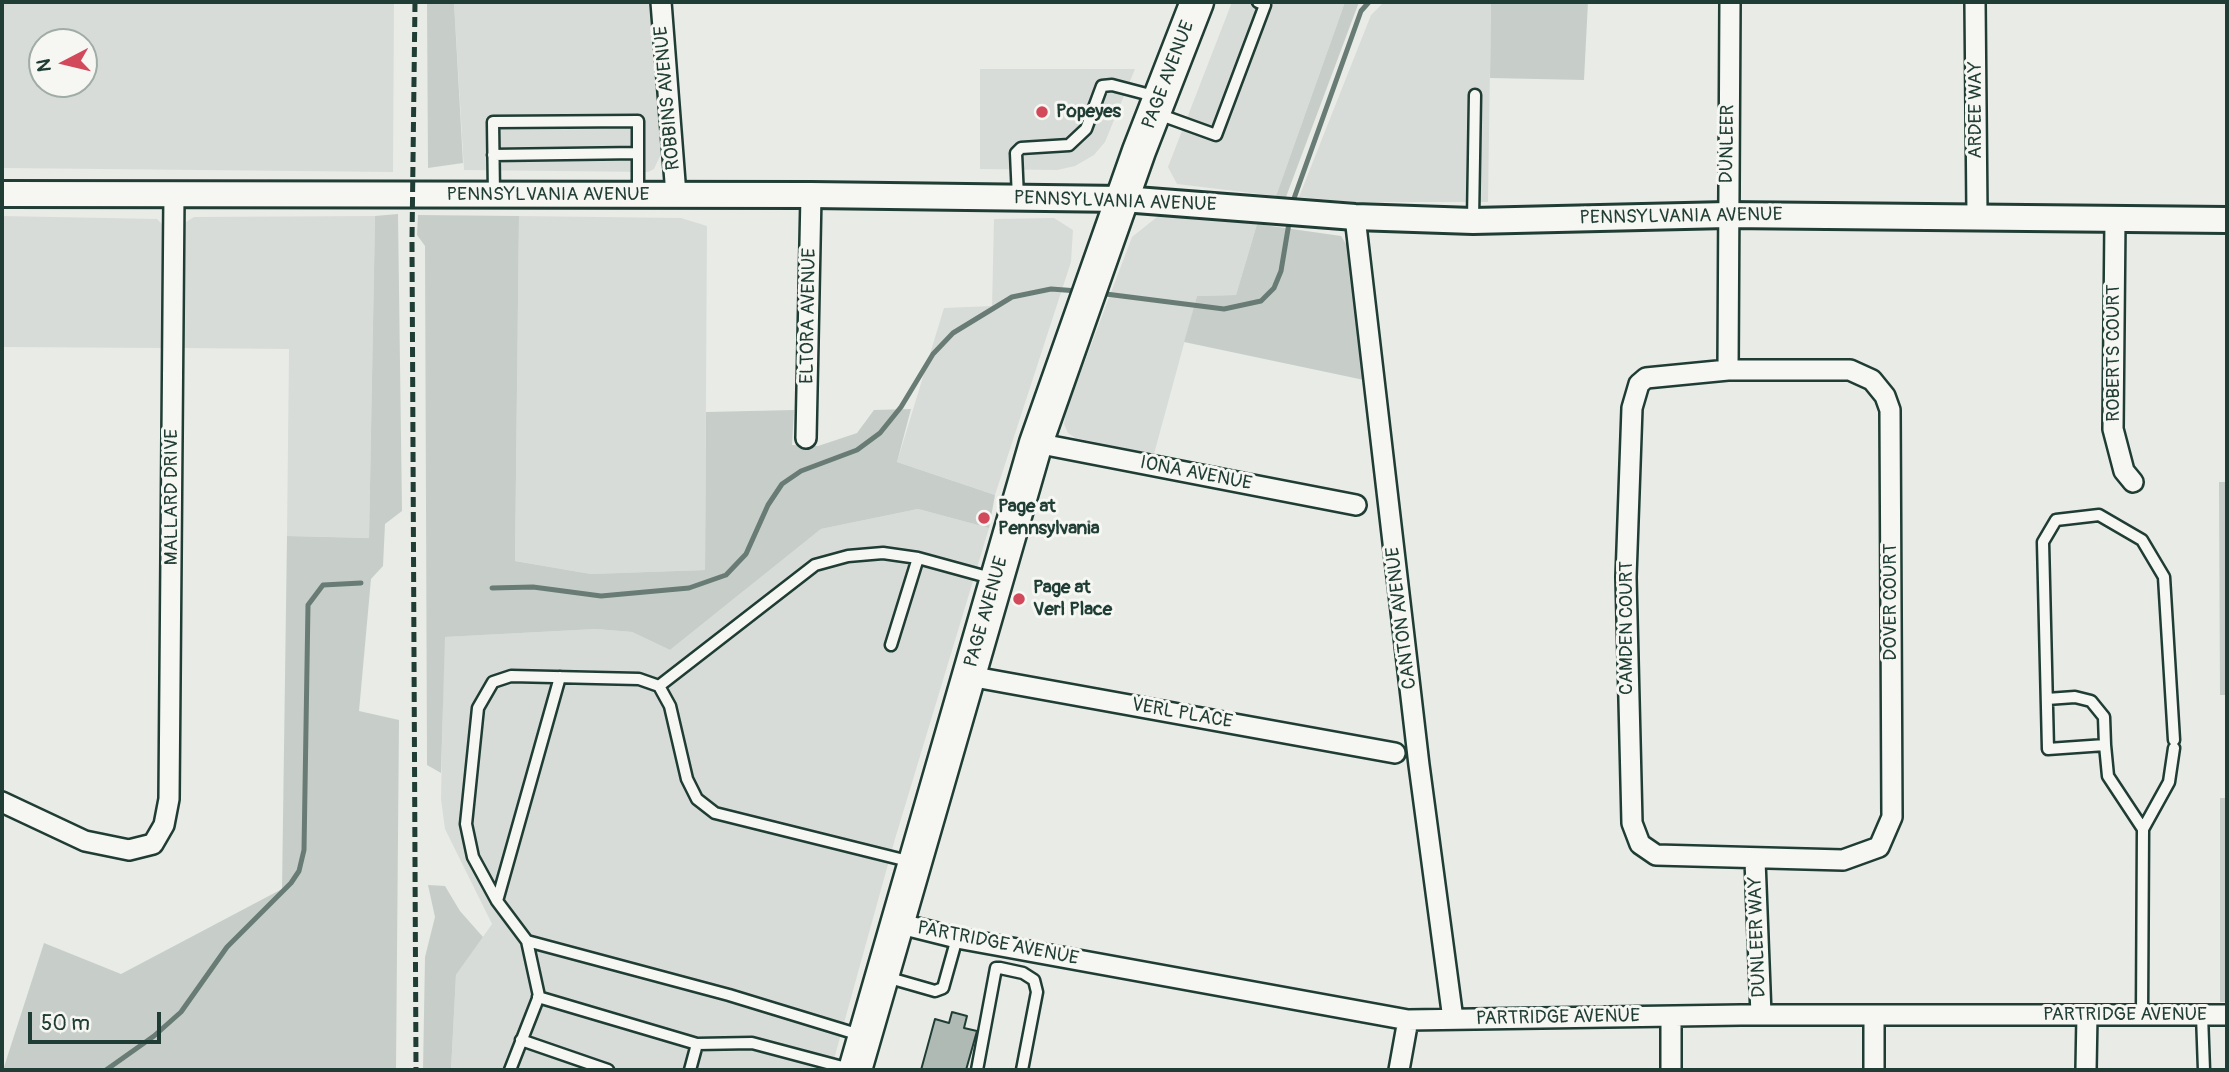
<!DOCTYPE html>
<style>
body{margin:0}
#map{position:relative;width:2229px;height:1072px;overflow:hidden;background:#e9ebe7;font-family:Pangolin,sans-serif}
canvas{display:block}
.frame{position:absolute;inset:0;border:4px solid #1f3d34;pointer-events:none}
.north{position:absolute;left:28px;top:28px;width:70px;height:70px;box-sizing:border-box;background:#f6f6f2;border:2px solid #a0aca6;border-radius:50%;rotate:263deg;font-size:19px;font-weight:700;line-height:28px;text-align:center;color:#1f3d34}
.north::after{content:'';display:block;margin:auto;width:24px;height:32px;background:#d1495b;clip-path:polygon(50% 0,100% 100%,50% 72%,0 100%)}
.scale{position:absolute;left:28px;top:1012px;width:133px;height:32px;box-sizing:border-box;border:4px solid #1f3d34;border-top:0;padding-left:9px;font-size:21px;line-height:24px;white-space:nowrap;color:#1f3d34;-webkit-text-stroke:5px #f6f6f2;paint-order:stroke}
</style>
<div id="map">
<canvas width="2229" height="1072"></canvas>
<div class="frame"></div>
<div class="north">N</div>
<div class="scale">50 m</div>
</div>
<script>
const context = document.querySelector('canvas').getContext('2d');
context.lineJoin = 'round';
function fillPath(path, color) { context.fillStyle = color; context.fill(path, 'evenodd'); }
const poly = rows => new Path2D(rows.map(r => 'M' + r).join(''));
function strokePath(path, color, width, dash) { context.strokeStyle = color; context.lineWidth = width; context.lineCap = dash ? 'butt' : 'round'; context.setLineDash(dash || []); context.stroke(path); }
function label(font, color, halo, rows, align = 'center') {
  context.font = font + ' Pangolin,sans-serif'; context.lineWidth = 6; context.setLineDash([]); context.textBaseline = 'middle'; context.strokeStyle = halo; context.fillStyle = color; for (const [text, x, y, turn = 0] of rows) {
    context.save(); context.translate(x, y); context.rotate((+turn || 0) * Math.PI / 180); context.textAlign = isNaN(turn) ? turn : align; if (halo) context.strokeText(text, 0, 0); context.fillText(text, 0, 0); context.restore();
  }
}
fillPath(poly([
 [2,2,394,2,393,172,2,168],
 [42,42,84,42,84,84,42,84],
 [454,2,650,2,661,154,654,169,648,172,464,170],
 [1232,2,1345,2,1276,196,1177,184,1168,167],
 [1384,2,1491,2,1488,202,1353,202,1299,197,1371,15],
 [980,69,1135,69,1105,142,1094,155,1075,166,1057,170,980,169],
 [2,216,157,219,162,224,162,348,2,347],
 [375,216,369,538,287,536,289,349,182,348,184,223,194,217],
 [519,216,681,218,707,226,705,570,591,574,515,561],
 [1178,216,1257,224,1236,295,1197,296,1154,454,1075,438,1068,433,1064,424,1066,411,1132,237,1157,217],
 [1054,218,1073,230,1071,262,995,495,897,462,944,308,992,306,994,219],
 [918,509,989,528,895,839,831,1070,451,1070,456,975,492,924,445,829,441,799,444,637,596,629,632,632,670,650,821,529]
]), '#d8dcd8');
fillPath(poly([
 [427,2,454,2,463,163,428,168],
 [1345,2,1359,2,1286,197,1276,196],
 [1491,2,1588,2,1584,80,1490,78],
 [398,214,402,511,385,524,383,566,371,579,359,711,399,720,396,1070,3,1070,44,943,121,974,282,889,287,536,369,538,375,216],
 [418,215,519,216,515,561,591,574,705,570,706,412,794,410,792,445,818,446,857,433,874,410,911,409,897,462,995,495,989,528,918,509,821,529,670,650,632,632,596,629,445,637,441,773,427,765,425,246,417,235],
 [1257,224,1341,236,1348,247,1364,380,1184,342,1197,296,1236,295],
 [2219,482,2227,482,2227,695,2220,695],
 [2220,798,2227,798,2227,1002,2220,1002],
 [428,885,445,886,460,911,483,937,456,975,451,1070,423,1070,425,957,435,917]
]), '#c7cec9');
strokePath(poly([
 [1292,204,1361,11,1369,2],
 [1098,293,1224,309,1261,301,1274,288,1281,271,1290,217],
 [492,588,533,587,601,596,689,588,726,575,746,554,768,505,782,484,801,471,857,450,880,433,901,407,933,354,953,333,1012,297,1051,289,1078,291],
 [106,1070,154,1036,181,1012,227,947,291,883,299,871,304,850,308,605,323,585,361,583]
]), '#687c75', 5);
const building = poly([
 [952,1012,967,1016,964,1028,977,1031,966,1070,921,1070,935,1019,949,1023,952,1012]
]);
fillPath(building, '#b0bab5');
strokePath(building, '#1f3d34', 2);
const service = poly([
 [1158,114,1216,135,1265,5,1258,2],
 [493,155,638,153],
 [494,194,493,122,638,121,638,194],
 [1018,198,1016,153,1021,148,1069,145,1086,129,1102,86,1112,85,1154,96],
 [1473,220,1475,95],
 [918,558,991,578],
 [659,686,815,565,848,556,883,553,918,558,891,645],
 [2047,699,2075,697,2091,701,2104,717,2105,745],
 [2143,829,2169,782,2174,748],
 [497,901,560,677],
 [527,941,729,995,860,1035],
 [886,977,935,991,943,988,957,938],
 [538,997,697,1044,752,1043,850,1069],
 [2142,1015,2143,829,2108,776,2105,745,2048,749,2043,542,2056,520,2099,515,2142,540,2164,577,2174,740],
 [2202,1015,2204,1070],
 [521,1040,608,1070],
 [510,1070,539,996,527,941,497,901,473,857,466,824,478,708,493,682,511,676,639,679,659,686,670,706,687,779,697,799,715,813,912,862],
 [690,1070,697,1044],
 [977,1070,996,968,1000,968,1023,973,1034,980,1037,992,1022,1070]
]);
const minor = poly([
 [661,2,676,195],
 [1975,2,1977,215],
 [1355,217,1419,765,1453,1019],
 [2115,219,2113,429,2124,471,2133,482],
 [1728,370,1850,370,1872,380,1885,396,1890,410,1892,817,1879,847,1843,860,1656,855,1640,844,1632,823,1626,577,1632,408,1639,384,1646,378,1728,370],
 [1728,370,1730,2],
 [806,438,811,195],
 [1036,443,1356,505],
 [969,676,1395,753],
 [2,802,85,841,129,850,153,844,164,825,169,799,174,194],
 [1755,860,1761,1015],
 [897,923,957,938,1408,1020,1741,1015,2227,1015],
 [1874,1015,1874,1070],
 [1399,1070,1408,1020],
 [1671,1070,1671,1017],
 [2086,1070,2087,1015]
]);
const tertiary = poly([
 [2,194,811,195,1123,199,1355,217,1473,221,1727,215,2227,220]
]);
const primary = poly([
 [855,1070,1036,443,1139,151,1197,2]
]);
strokePath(service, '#1f3d34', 15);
strokePath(minor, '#1f3d34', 24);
strokePath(tertiary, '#1f3d34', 30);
strokePath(primary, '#1f3d34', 37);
strokePath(service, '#f6f6f2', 10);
strokePath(minor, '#f6f6f2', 19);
strokePath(tertiary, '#f6f6f2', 24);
strokePath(primary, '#f6f6f2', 32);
strokePath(poly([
 [415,2,412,240,416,1070]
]), '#1f3d34', 5, [10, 5]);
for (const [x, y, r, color] of [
 [1042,112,7,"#d1495b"],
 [984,518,7,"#d1495b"],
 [1019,599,7,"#d1495b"]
]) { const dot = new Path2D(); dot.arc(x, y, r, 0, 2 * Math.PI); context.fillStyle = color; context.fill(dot); strokePath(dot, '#f6f6f2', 2.5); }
label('19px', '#1f3d34', '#f6f6f2', [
 ["PAGE AVENUE",1169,75,-69],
 ["ROBBINS AVENUE",668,98,-95],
 ["ARDEE WAY",1976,110,-90],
 ["DUNLEER",1728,144,-89],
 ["PENNSYLVANIA AVENUE",548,195],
 ["PENNSYLVANIA AVENUE",1115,202,2],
 ["PENNSYLVANIA AVENUE",1681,217,-1],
 ["ELTORA AVENUE",809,316,-89],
 ["ROBERTS COURT",2114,353,-90],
 ["IONA AVENUE",1196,474,11],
 ["MALLARD DRIVE",172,497,-90],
 ["DOVER COURT",1891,602,-90],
 ["PAGE AVENUE",987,612,-74],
 ["CANTON AVENUE",1402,618,-97],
 ["CAMDEN COURT",1627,628,-90],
 ["VERL PLACE",1182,714,10],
 ["DUNLEER WAY",1758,937,-92],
 ["PARTRIDGE AVENUE",998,944,11],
 ["PARTRIDGE AVENUE",2125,1015],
 ["PARTRIDGE AVENUE",1558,1018,-1]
]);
label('bold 19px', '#1f3d34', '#f6f6f2', [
 ["Popeyes",1056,112],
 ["Page at",998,507],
 ["Pennsylvania",998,529],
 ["Page at",1033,588],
 ["Verl Place",1033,610]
], 'left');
</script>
